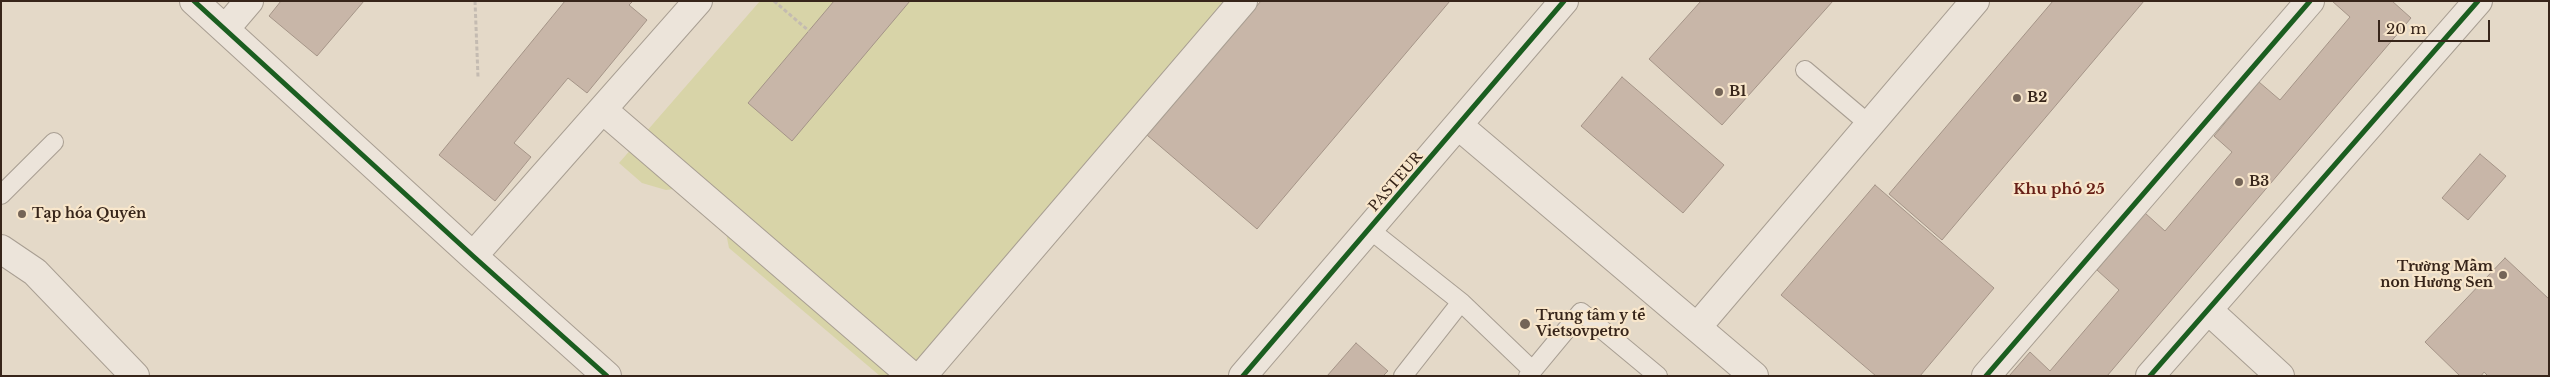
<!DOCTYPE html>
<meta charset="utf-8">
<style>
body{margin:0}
#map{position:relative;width:2550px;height:377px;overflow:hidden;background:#e4d9c8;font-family:"Libre Baskerville",serif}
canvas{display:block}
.frame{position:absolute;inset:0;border:2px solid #37251a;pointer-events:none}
.scale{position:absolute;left:2378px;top:20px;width:112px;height:22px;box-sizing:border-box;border:2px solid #37251a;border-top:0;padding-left:6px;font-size:15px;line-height:18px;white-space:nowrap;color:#37251a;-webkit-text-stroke:4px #f8e6cb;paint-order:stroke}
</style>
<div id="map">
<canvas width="2550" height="377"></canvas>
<div class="frame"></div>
<div class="scale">20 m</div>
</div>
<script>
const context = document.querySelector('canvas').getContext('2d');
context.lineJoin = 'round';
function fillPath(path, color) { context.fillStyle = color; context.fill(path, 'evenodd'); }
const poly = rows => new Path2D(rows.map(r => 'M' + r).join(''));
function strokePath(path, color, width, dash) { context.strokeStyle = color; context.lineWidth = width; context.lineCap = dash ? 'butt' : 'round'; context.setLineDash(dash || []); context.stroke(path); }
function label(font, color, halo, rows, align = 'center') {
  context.font = font + ' "Libre Baskerville",serif'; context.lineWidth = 4.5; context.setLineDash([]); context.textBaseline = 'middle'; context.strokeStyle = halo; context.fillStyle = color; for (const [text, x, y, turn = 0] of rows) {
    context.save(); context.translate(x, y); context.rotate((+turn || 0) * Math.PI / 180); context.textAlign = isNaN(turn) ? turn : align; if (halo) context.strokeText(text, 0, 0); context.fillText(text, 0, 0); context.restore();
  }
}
fillPath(poly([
 [760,1,1231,1,914,376,880,376,729,248,722,213,681,188,666,190,642,183,619,163]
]), '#d8d4a8');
const building = poly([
 [281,1,364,1,317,56,269,16,281,1],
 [565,1,633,1,629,5,647,20,587,93,568,78,514,143,531,157,495,201,439,155,565,1],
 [834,1,910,1,792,141,748,103,834,1],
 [1261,1,1450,1,1257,229,1147,135,1261,1],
 [1701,1,1833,1,1722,125,1649,59,1701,1],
 [2053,1,2144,1,1942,240,1889,194,2053,1],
 [2332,1,2392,1,2411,18,2107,376,2009,376,2030,352,2050,371,2119,290,2097,270,2145,213,2165,231,2232,152,2214,136,2259,82,2280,100,2350,17,2332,1],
 [1622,77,1724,165,1683,213,1581,126,1622,77],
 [2480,154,2506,176,2468,220,2442,198,2480,154],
 [1875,185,1994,288,1920,376,1876,376,1781,295,1875,185],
 [2505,258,2549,299,2549,376,2488,376,2484,372,2481,376,2460,376,2425,342,2505,258],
 [1356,343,1388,371,1383,376,1327,376,1356,343]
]);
fillPath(building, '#c8b6a8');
strokePath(building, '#a49487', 1);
const service = poly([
 [1805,70,1870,125],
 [1,195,54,142],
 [1369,229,1461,302,1532,370],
 [1403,376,1461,302],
 [1528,376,1581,312,1658,376]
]);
const minor = poly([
 [194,1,473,256,607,376],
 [226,28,249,1],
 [603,110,912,376],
 [1459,126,1754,376],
 [1,249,35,272,135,376],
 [473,256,698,1],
 [2208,310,2280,376],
 [1698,326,1975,1],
 [922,376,1243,1],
 [1243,376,1564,1],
 [1986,376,2310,1],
 [2150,376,2478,1]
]);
strokePath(service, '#a89e92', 20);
strokePath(minor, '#a89e92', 30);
strokePath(poly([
 [475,1,478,77],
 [774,1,809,31]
]), '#c4bbb1', 3, [4, 2.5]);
strokePath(service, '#ece4da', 18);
strokePath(minor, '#ece4da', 28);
strokePath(poly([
 [194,1,473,256,607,376],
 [1243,376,1564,1],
 [1986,376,2310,1],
 [2150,376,2478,1]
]), '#1b5e20', 5);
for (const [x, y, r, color] of [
 [1719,92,5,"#746457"],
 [2017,98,5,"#746457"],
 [2239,182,5,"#746457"],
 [22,214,5,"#746457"],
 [2503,275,5,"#746457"],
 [1525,324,6,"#746457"]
]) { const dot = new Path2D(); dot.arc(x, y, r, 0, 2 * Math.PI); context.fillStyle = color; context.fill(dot); strokePath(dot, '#f8e6cb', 2); }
label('bold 14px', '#37251a', '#f8e6cb', [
 ["B1",1729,92],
 ["B2",2027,98],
 ["B3",2249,182],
 ["Tạp hóa Quyên",32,214],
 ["Trường Mầm",2493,267,"right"],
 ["non Hương Sen",2493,283,"right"],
 ["Trung tâm y tế",1536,316],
 ["Vietsovpetro",1536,332]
], 'left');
label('14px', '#37251a', '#f8e6cb', [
 ["PASTEUR",1396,182,-49]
]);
label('bold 15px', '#671f16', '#f8e6cb', [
 ["Khu phố 25",2059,190]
]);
</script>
